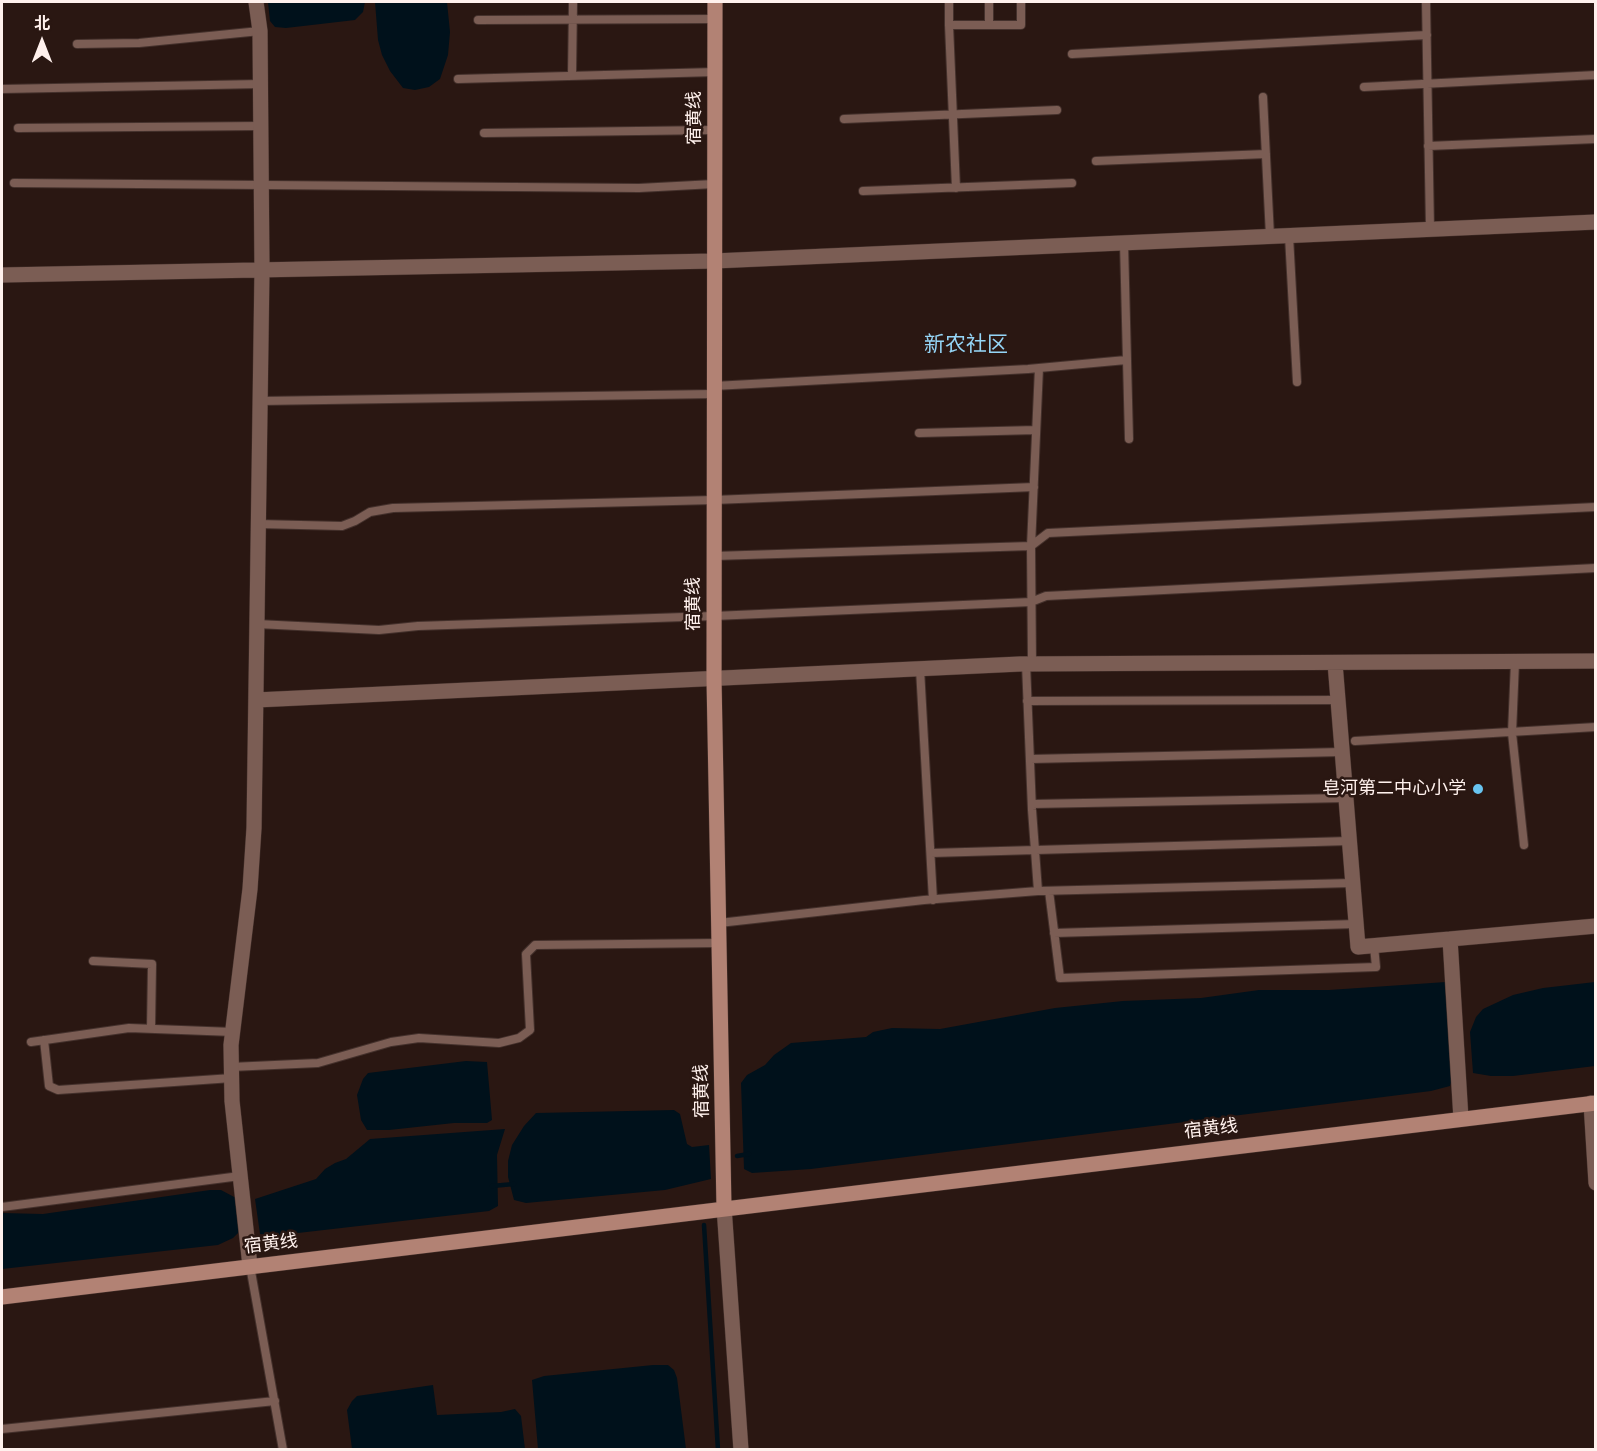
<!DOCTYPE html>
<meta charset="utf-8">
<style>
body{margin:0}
#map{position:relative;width:1597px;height:1451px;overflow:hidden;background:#2a1712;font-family:"Work Sans","Noto Sans SC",sans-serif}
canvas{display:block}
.frame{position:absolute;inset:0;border:3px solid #fff1ed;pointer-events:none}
.north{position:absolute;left:12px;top:12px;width:60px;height:60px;-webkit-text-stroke:4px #2a1712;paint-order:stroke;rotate:0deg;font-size:16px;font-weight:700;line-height:24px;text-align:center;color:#fff1ed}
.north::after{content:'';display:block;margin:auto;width:21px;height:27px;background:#fff1ed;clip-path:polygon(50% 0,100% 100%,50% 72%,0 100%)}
</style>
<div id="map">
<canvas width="1597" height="1451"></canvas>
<div class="frame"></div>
<div class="north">北</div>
</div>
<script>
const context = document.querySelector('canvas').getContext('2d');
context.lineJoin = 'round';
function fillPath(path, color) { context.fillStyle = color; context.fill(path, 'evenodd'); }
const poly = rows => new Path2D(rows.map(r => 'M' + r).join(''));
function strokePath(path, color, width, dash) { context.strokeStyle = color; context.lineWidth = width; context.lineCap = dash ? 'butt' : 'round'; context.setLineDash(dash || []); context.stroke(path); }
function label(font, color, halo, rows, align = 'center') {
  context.font = font + ' "Work Sans","Noto Sans SC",sans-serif'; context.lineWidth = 5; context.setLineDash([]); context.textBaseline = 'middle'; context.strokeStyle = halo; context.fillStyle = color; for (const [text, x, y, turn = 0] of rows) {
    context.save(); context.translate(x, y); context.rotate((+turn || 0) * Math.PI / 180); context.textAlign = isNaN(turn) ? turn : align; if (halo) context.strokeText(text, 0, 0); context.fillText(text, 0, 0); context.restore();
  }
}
fillPath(poly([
 [268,2,365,2,363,12,355,20,286,28,275,27,270,21],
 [375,2,447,2,450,32,448,55,440,79,429,87,415,90,403,88,390,71,382,55,378,40],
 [1446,982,1452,1079,1450,1086,1431,1091,811,1169,752,1173,744,1169,741,1083,747,1075,765,1065,774,1055,791,1043,866,1037,873,1032,892,1028,940,1029,1055,1008,1123,1001,1201,998,1259,990,1329,990],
 [1595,982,1595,1066,1513,1076,1491,1076,1473,1073,1470,1032,1476,1017,1483,1009,1513,995,1543,988],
 [466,1061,487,1062,492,1120,487,1123,454,1123,389,1130,367,1130,361,1120,357,1095,363,1079,368,1073],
 [674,1110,680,1114,687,1144,692,1147,709,1145,711,1179,665,1190,526,1203,514,1200,508,1177,508,1161,512,1145,524,1126,536,1113],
 [505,1129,497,1155,498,1206,489,1211,272,1236,260,1234,255,1199,316,1179,325,1169,335,1163,346,1159,370,1139],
 [210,1190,221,1190,236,1198,239,1232,233,1238,218,1245,2,1269,2,1213,43,1214],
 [653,1365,668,1365,674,1370,677,1378,686,1449,538,1449,532,1380,544,1376],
 [433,1385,437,1415,501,1412,515,1409,521,1416,525,1449,352,1449,347,1410,352,1401,357,1396]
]), '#00111b');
strokePath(poly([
 [737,1156,749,1154],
 [492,1186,514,1184],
 [704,1225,718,1450]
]), '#00111b', 4.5);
const service = poly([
 [949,2,949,25,1021,25,1021,2],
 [989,2,989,25],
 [1426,2,1430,229],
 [478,20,715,19],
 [949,25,956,188],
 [77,44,139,43,260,31],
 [1072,54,1427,35],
 [572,76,573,2],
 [458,79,715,72],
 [1364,87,1596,75],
 [2,89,261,84],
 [1263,97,1270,236],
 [844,119,1057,110],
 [18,128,261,126],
 [484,133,714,130],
 [1428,146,1596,139],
 [1096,161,1266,154],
 [14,183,639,188,714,184],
 [863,191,1072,183],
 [1289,236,1297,382],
 [1124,243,1129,439],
 [714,386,1028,369,1126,360],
 [260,401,714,394],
 [919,433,1036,430],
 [258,524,342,526,355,521,370,512,393,508,714,500,1034,487],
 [714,556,1031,546,1048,533,1596,507],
 [257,624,379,630,418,626,714,616,1031,602,1046,596,1596,568],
 [1515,662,1512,733,1524,845],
 [1026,664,1032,810,1038,891],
 [1032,664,1031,546,1039,368],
 [920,669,933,900],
 [1027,701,1338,700],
 [1355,741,1596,727],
 [1030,759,1342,752],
 [1032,804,1346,798],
 [931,853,1349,841],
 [1049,891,1060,978,1376,967,1374,946],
 [719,923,924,900,1038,891,1352,883],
 [1054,933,1356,924],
 [93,961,152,964,151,1029],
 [44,1040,49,1086,58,1090,232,1078],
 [31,1042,129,1028,233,1032],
 [231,1067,318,1063,391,1042,419,1038,499,1043,519,1038,530,1030,526,954,535,945,719,943],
 [2,1207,240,1176],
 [250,1266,283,1450],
 [2,1429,275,1401]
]);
const minor = poly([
 [2,275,714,261,1596,222],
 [1335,663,1358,947,1450,939,1461,1119],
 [256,700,1020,664,1596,661],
 [1450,939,1596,926],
 [1591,1103,1596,1183],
 [724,1207,741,1450],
 [250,1266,232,1101,231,1045,250,889,254,828,262,270,260,31,256,2]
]);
const secondary = poly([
 [715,2,714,679,724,1207],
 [2,1297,1596,1103]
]);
strokePath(service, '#44312c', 10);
strokePath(minor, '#44312c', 16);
strokePath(secondary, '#44312c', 16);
strokePath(service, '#7b5d54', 8);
strokePath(minor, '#7b5d54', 15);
strokePath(secondary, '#b28274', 15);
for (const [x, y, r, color] of [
 [1478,789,6,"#68c4f0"]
]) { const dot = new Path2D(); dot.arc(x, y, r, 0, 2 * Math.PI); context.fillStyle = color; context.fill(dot); strokePath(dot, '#2a1712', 2); }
label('18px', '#fff1ed', '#2a1712', [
 ["宿黄线",695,118,-90],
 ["宿黄线",694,604,-90],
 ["宿黄线",702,1091,-91],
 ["宿黄线",1211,1129,-7],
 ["宿黄线",271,1244,-7]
]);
label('18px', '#fff1ed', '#2a1712', [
 ["皂河第二中心小学",1466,789]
], 'right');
label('21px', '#95d5f6', '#2a1712', [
 ["新农社区",966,345]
]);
</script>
